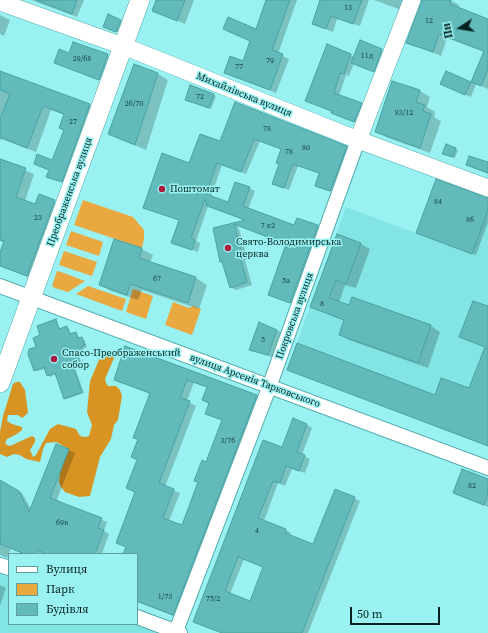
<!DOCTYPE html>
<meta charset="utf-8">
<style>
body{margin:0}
#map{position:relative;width:488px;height:633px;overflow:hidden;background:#99f2f1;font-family:"Source Serif 4",serif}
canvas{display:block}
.legend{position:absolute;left:8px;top:553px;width:130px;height:72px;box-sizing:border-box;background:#99f2f1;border:1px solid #5e9f9e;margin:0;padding:5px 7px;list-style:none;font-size:12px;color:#052222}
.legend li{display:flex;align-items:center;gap:8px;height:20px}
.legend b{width:20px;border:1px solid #5e9f9e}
.north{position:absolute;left:440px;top:8px;width:40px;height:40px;-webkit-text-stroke:3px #99f2f1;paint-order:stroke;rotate:258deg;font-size:11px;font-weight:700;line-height:16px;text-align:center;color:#052222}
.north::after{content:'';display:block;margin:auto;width:14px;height:18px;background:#052222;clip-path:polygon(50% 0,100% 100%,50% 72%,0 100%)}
.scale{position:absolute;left:350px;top:607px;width:90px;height:18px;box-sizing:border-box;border:2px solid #052222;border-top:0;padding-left:5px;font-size:12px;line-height:14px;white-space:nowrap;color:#052222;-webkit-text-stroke:3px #99f2f1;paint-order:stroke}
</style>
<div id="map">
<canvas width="488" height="633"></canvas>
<ul class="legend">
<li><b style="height:5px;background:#fff"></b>Вулиця</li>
<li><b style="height:11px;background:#eaa841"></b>Парк</li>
<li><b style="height:11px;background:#62bbba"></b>Будівля</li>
</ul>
<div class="north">Пн</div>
<div class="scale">50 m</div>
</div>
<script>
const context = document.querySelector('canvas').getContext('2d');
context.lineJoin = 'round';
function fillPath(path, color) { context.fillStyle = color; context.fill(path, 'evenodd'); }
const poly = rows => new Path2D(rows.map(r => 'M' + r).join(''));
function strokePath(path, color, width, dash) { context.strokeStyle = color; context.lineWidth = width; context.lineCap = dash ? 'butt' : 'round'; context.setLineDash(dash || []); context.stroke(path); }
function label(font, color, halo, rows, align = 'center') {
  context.font = font + ' "Source Serif 4",serif'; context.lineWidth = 3; context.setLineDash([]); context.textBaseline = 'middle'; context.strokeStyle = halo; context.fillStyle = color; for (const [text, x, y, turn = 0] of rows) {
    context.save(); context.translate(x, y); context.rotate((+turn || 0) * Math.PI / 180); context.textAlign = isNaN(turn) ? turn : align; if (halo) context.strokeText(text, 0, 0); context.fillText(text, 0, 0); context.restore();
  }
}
fillPath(poly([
 [346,207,472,254,488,210,488,446,287,370],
 [0,572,9,575,9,624,137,624,165,633,0,633]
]), '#82e5e4');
fillPath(poly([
 [83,200,133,217,144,230,144,239,142,248,74,225],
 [71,231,103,242,99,256,66,245],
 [64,251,97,262,92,276,59,265],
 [57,271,61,272,85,281,68,292,55,288,52,286],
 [88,286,126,299,122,311,76,294],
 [133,289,153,296,146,319,126,312],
 [173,302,189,308,193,306,201,309,192,335,165,325]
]), '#eaa841');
fillPath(poly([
 [107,355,112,356,114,358,105,379,106,383,108,386,116,386,120,390,122,396,118,420,114,425,111,439,100,457,90,496,79,497,65,492,61,487,59,482,61,464,65,459,68,451,67,448,56,442,46,443,43,449,40,462,26,459,20,455,14,454,7,457,0,454,0,432,3,416,13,384,16,382,20,382,25,390,28,413,22,418,18,415,8,415,7,421,12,424,22,427,22,430,17,434,7,439,5,443,7,445,10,446,32,436,35,438,35,442,30,450,33,457,36,455,50,429,58,424,76,429,80,436,85,437,89,436,92,425,87,412,90,381,99,360]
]), '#d79422');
fillPath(poly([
 [31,0,84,0,77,17],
 [157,0,194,0,185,24,153,11],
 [267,0,297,0,278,54,289,59,276,93,225,72,244,62,251,41,224,29,256,30],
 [322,0,369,0,360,26,337,19,333,32,313,24],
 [374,0,408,0,404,11],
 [423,0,450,0,459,5,458,9,488,20,488,89,476,84,471,97,447,87,446,73,471,83,484,52,447,38,441,56,407,42],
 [0,15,10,20,4,36,0,34],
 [121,21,126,24,122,34,104,26],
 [361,42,387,53,379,74,354,63,349,76,346,75,339,96,366,107,360,124,306,101,327,45,355,57],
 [74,43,110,57,101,80,55,63,70,55],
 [134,66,158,74,168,80,146,150,109,134],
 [2,73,90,105,98,110,70,186,48,176,50,171,35,164,53,161,64,130,65,115,51,110,36,152,1,139,0,142,0,78],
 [393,82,420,91,430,97,427,107,435,112,434,117,441,121,430,153,386,137,376,131],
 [214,95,216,96,211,109,188,100],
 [236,103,352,150,336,194,316,185,320,174,298,166,289,190,273,184,280,164,282,149,260,141,246,174,222,165,211,197,229,203,249,188,255,191,248,209,295,226,298,219,323,229,296,305,274,297,287,245,238,226,248,259,245,260,252,285,236,290,230,287,214,229,246,220,208,206,196,241,200,243,198,252,173,242,180,221,145,207,190,164,221,142],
 [456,149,458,150,455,158,446,155],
 [0,160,34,174,25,201,36,205,39,195,63,206,36,280,0,266,0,254,4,242,0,241],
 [488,163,488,174,467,165],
 [488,199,488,222,476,255,421,234],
 [361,244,370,249,356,288,345,285,339,303,350,307,353,298,431,326,440,332,428,368,349,340,340,335,345,321,311,307],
 [142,249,153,255,150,263,196,278,207,285,199,309,142,290,138,300,111,291,100,285],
 [55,320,61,330,67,327,72,335,76,333,80,339,84,339,87,347,83,349,85,354,79,356,82,365,75,368,84,393,67,399,65,398,56,374,50,377,45,369,37,371,35,370,37,347,42,336],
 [277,330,282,333,274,358,251,350],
 [126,348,263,400,179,618,137,602,137,554,124,554,136,492,139,440,134,437,150,394,115,380],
 [194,382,208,388,210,404,207,413,223,421,183,526,169,521,180,493,165,487,196,406,187,401],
 [307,425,312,428,302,455,310,459,305,473,292,469,285,486,278,483,264,521,286,530,291,533,290,536,314,545,335,490,360,501,308,633,222,633,199,624,283,448],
 [244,559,264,568,251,602,230,594],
 [57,445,75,453,56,502,107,522,104,531,109,534,102,554,24,554,11,549,7,558,0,555,0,486,15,489,22,493,31,509],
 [488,480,488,507,454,493],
 [0,585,6,588,0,606]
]), '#0003');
const building = poly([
 [36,0,77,0,72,14,36,0],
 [156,0,185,0,177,21,152,11,156,0],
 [266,0,290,0,272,50,283,54,270,90,224,73,230,56,243,61,250,41,223,29,228,17,256,29,266,0],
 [320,0,362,0,353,24,331,16,326,29,312,24,320,0],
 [422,0,451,0,450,4,488,19,488,69,481,86,471,82,484,51,439,34,433,52,406,43,422,0],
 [108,14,121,20,116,32,103,27,108,14],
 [360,40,382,49,374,72,351,63,360,40],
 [73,42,108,54,99,80,54,63,59,49,69,53,73,42],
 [327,44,351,54,344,74,340,73,334,93,362,103,354,122,331,113,332,111,305,101,327,44],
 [134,64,158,73,135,145,108,134,134,64],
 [0,71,90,104,62,182,46,177,49,170,34,164,37,154,52,160,64,130,59,128,64,114,43,106,27,148,0,137,0,119,10,94,0,90,0,71],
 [446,71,471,82,465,95,440,84,446,71],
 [392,81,420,90,416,102,425,105,423,111,431,114,420,148,375,132,392,81],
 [190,85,214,94,209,108,185,100,190,85],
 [235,102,347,146,330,191,315,186,319,173,293,164,284,188,272,184,279,164,276,163,281,149,254,139,241,172,217,163,206,194,228,202,235,182,250,187,243,206,294,225,297,218,318,225,290,303,268,295,286,244,234,224,243,256,240,257,247,282,230,288,222,262,220,262,213,228,245,220,207,206,205,199,191,238,195,240,192,250,171,243,179,220,143,208,162,153,189,163,200,134,220,141,235,102],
 [446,144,456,148,453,157,442,154,446,144],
 [469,156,488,162,488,173,466,165,469,156],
 [0,159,26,168,16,197,35,204,39,194,55,200,27,276,0,266,0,252,4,241,0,240,0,159],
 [436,179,488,198,488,210,472,254,416,233,436,179],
 [337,234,361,243,346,284,336,280,329,298,349,305,352,297,431,325,418,363,339,335,344,320,310,307,337,234],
 [114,239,142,248,139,258,196,277,188,303,130,284,127,295,99,285,114,239],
 [473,301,488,306,488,446,287,370,297,343,435,395,441,378,469,388,485,347,459,337,473,301],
 [56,319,59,329,67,326,70,334,76,332,78,338,82,337,85,345,81,347,83,352,77,355,81,364,73,367,82,392,64,399,55,373,47,376,44,367,34,371,28,354,29,349,36,347,33,338,40,335,37,326,56,319],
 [259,322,277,330,268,355,249,350,259,322],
 [125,346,257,395,173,615,137,601,137,554,123,554,126,547,116,543,135,492,126,488,137,460,131,457,138,439,133,438,150,393,114,380,125,346],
 [187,380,207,387,202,400,209,403,205,414,222,420,206,462,202,460,194,481,198,482,182,525,163,518,174,489,159,483,190,401,180,398,187,380],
 [293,418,307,424,297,452,305,455,299,471,286,466,280,483,273,481,258,518,286,529,285,533,313,544,335,489,355,497,302,633,222,633,193,622,263,440,282,447,293,418],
 [238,557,263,567,250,601,225,591,238,557],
 [56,444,69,449,50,498,102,518,98,528,104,530,95,554,46,554,37,550,35,554,25,554,0,544,0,480,19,491,29,512,56,444],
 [462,469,488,479,488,494,484,505,453,493,462,469]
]);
fillPath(building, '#62bbba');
strokePath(building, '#48a2a1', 1);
const minor = poly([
 [0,286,488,468],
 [0,565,9,568],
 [137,617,180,633],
 [176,631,267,393,358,140]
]);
const tertiary = poly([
 [0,2,131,49,353,138,488,188],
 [358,140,412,0]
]);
const secondary = poly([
 [0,383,140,0]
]);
strokePath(minor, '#52abaa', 16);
strokePath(tertiary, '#52abaa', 18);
strokePath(secondary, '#52abaa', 20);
strokePath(minor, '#fff', 14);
strokePath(tertiary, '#fff', 17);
strokePath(secondary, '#fff', 19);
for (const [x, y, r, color] of [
 [162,189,4,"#ad183e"],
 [228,248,4,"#ad183e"],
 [54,359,4,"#ad183e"]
]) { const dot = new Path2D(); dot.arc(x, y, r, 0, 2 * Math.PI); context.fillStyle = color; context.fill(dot); strokePath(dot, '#99f2f1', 1.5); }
label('8px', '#1c4848', null, [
 ["13",348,8],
 ["12",429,21],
 ["11д",367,56],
 ["29/68",82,59],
 ["79",270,61],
 ["77",239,67],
 ["72",200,97],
 ["26/70",134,104],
 ["83/12",404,113],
 ["27",73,122],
 ["78",267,129],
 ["80",306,148],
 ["78",289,152],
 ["84",438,202],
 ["23",38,218],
 ["86",470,220],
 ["7 к2",268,226],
 ["67",157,279],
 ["5а",286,281],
 ["8",322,304],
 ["5",263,340],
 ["3/76",228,441],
 ["82",472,486],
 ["69в",62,523],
 ["4",257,531],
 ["1/73",165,597],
 ["75/2",213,599]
]);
label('10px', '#052222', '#99f2f1', [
 ["Михайлівська вулиця",244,95,22],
 ["Преображенська вулиця",70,192,-70],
 ["Покровська вулиця",295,316,-70],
 ["вулиця Арсенія Тарковського",255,381,20]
]);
label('10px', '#052222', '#99f2f1', [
 ["Поштомат",170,189],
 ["Свято-Володимирська",236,242],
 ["церква",236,254],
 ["Спасо-Преображенський",62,353],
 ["собор",62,365]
], 'left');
</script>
